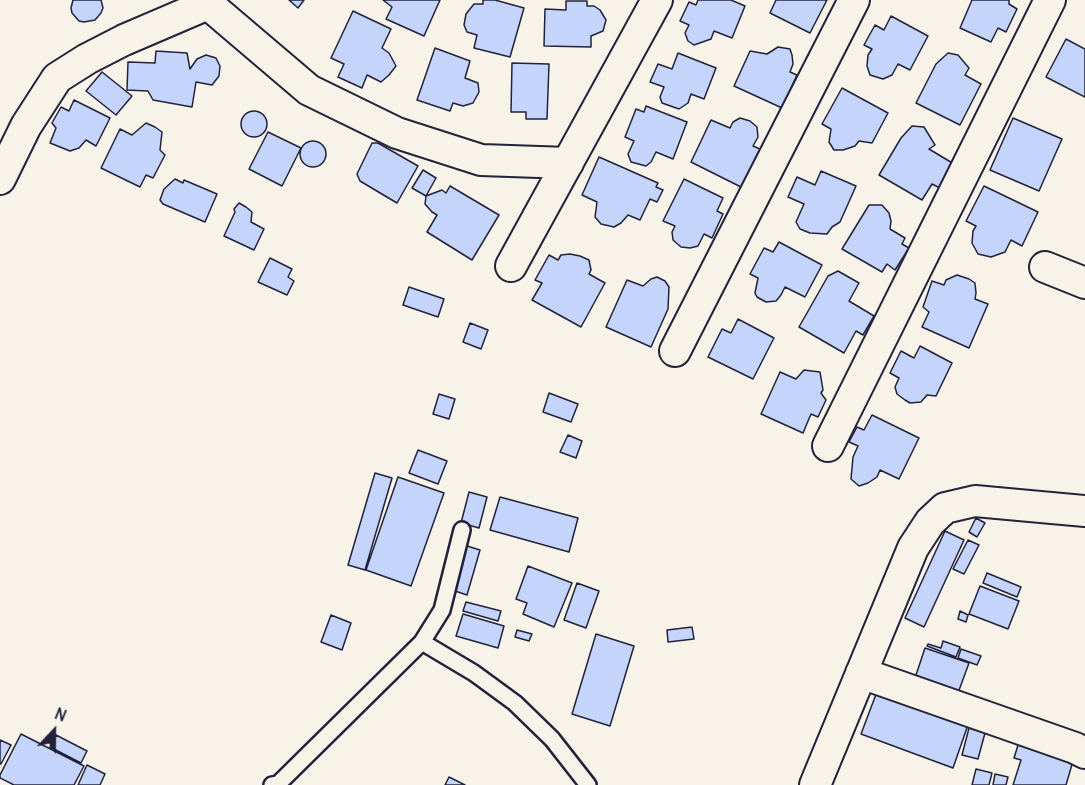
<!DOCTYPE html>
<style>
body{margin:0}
#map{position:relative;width:1085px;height:785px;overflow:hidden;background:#f7f3e8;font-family:Delius,sans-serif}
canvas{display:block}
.north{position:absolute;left:24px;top:701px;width:60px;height:60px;-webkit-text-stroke:4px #f7f3e8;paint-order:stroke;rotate:22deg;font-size:16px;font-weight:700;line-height:24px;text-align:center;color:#22223b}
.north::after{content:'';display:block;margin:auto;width:21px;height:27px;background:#22223b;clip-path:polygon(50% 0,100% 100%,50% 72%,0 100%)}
</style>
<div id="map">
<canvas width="1085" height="785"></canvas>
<div class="north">N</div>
</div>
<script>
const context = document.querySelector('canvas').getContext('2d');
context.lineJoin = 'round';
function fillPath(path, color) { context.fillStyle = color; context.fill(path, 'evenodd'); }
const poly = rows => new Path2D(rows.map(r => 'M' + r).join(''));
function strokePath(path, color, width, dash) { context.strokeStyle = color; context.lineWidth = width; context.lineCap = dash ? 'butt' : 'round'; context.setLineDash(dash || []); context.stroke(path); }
const building = poly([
 [73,0,101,0,103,8,101,13,95,20,84,22,79,21,72,13,71,8,73,0],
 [289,0,304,0,298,8,289,0],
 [383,0,440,0,424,36,386,19,392,7,383,0],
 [483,0,495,0,524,8,510,57,474,48,477,35,467,32,464,25,466,14,474,4,483,4,483,0],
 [698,0,731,0,745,6,732,38,714,31,711,39,694,45,688,41,685,33,689,25,680,21,689,2,696,5,698,0],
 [776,0,827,0,810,33,770,13,776,0],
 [972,0,1009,0,1009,4,1017,9,1006,32,998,28,991,42,960,28,972,0],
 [566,1,587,1,587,6,594,6,600,10,606,20,603,31,591,36,591,47,544,46,545,9,566,10,566,1],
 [353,11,391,29,382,48,389,53,396,66,389,75,381,82,367,75,362,88,338,77,344,64,331,58,353,11],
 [891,16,928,36,910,70,898,64,892,75,883,79,870,75,867,66,868,55,872,49,864,45,875,25,884,30,891,16],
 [1066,39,1085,49,1085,97,1046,77,1066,39],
 [778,47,790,49,792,55,793,64,790,72,797,75,782,108,734,86,750,51,767,54,778,47],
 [435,48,470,61,465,78,478,83,479,92,473,103,463,106,453,103,450,111,417,100,435,48],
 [156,51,187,53,190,69,197,59,206,55,216,58,220,66,219,76,212,85,196,82,192,107,153,100,148,91,127,90,128,62,155,63,156,51],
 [678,53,716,68,704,99,691,94,688,103,679,109,662,103,660,97,664,87,650,82,658,64,672,69,678,53],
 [948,53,958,55,969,68,965,75,981,84,960,125,916,103,936,64,948,53],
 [512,63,549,64,547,119,526,119,526,112,511,112,512,63],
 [102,72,132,96,116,115,86,91,102,72],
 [842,88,888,113,872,143,859,141,855,146,843,150,834,150,829,142,831,129,822,124,842,88],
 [74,100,110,118,96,146,86,140,79,148,70,151,50,143,56,128,52,123,61,107,69,111,74,100],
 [646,106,687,122,673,159,656,152,651,162,646,166,631,162,628,154,634,141,625,137,636,109,644,112,646,106],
 '241 124a13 13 0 1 1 26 0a13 13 0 1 1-26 0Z',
 [740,118,750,121,757,127,758,137,753,146,762,150,743,188,691,162,711,120,730,128,733,122,740,118],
 [1013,118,1062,139,1039,191,990,170,1013,118],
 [146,123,155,127,162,132,160,150,165,155,153,178,146,175,140,187,101,168,120,129,132,135,146,123],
 [912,126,924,127,935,145,929,149,954,164,940,188,932,184,922,200,879,175,901,138,912,126],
 [268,132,301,148,282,186,249,169,268,132],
 '300 154a13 13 0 1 1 26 0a13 13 0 1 1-26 0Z',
 [372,143,378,143,418,166,397,203,360,181,357,174,372,143],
 [599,157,658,183,656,187,663,190,657,202,650,199,640,220,628,215,621,223,614,227,601,224,595,217,597,202,582,195,599,157],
 [423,170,436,178,426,196,412,188,423,170],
 [821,171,856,186,840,222,832,227,827,234,810,233,800,229,796,222,804,204,788,197,797,177,815,185,821,171],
 [175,179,183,183,184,180,217,194,205,222,163,204,160,200,164,189,175,179],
 [684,179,723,198,717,211,723,214,712,238,704,234,698,246,690,248,681,247,673,240,672,232,675,226,663,221,684,179],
 [450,186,499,215,472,260,427,232,437,215,432,212,425,204,426,196,442,190,446,193,450,186],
 [984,186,1038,212,1022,246,1011,240,1005,252,991,257,978,254,972,243,973,231,976,226,966,221,984,186],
 [239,203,246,207,252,212,251,222,264,229,254,250,224,236,235,212,234,209,239,203],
 [869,205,882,205,889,213,891,221,890,229,905,238,902,244,909,248,895,270,887,264,882,272,842,249,869,205],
 [779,242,822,265,805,297,785,287,781,295,776,301,766,302,757,297,755,293,758,278,750,274,764,248,773,252,779,242],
 [570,254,580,256,589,260,591,270,589,274,605,283,581,327,532,300,542,283,535,280,549,255,558,260,561,255,570,254],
 [270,258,292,269,288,277,294,281,287,295,258,282,270,258],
 [838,271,859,283,849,301,874,316,863,335,856,331,844,353,799,327,828,276,838,271],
 [957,275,969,279,975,283,976,293,975,299,988,304,969,348,922,327,929,312,923,307,932,281,944,285,946,280,957,275],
 [657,277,665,281,669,287,668,309,651,347,606,327,627,280,643,286,651,279,657,277],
 [409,287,444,299,438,317,403,305,409,287],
 [738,319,774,338,753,379,708,357,722,329,731,333,738,319],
 [470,323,488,330,481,349,463,342,470,323],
 [920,346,952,363,936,396,927,395,921,402,910,403,905,400,897,394,895,387,899,378,890,373,901,351,914,358,920,346],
 [804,370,820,372,823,390,821,393,826,400,818,417,811,414,803,433,761,414,780,372,796,379,804,370],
 [549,393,578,404,571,422,543,412,549,393],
 [439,394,455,399,449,419,433,414,439,394],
 [872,415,919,438,899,479,880,470,877,477,868,483,859,486,851,479,853,457,858,446,849,442,857,427,864,430,872,415],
 [568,435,582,441,576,458,560,452,568,435],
 [418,450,447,461,438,484,409,473,418,450],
 [375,473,392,478,365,570,348,565,375,473],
 [398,477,444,493,411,586,366,570,398,477],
 [469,492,487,497,479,528,461,523,469,492],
 [500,497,578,518,569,552,490,530,500,497],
 [976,518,985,523,977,537,969,532,976,518],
 [945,531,964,540,924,627,905,618,945,531],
 [968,540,979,545,964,574,953,569,968,540],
 [464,545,480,550,467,595,452,590,464,545],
 [528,566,572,583,554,627,523,614,527,603,516,599,528,566],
 [987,573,1021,587,1017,597,983,583,987,573],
 [577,583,599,591,586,628,564,620,577,583],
 [980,586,1019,601,1008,629,969,614,980,586],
 [466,602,501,611,498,621,463,611,466,602],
 [960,611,968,615,966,622,958,619,960,611],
 [463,614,504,626,498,648,456,636,463,614],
 [331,615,351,623,342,650,321,642,331,615],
 [692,627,694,639,668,642,667,630,692,627],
 [517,630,532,634,529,641,515,637,517,630],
 [596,634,634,646,610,726,572,714,596,634],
 [943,641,960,647,956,657,927,646,928,644,941,648,943,641],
 [925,648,969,663,958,693,915,678,925,648],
 [961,649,981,656,977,665,958,658,961,649],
 [878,689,969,722,953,768,861,734,878,689],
 [969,728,985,733,978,759,962,755,969,728],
 [21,734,84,766,74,785,14,785,0,778,0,775,21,734],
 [56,735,87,751,81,763,50,747,56,735],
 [0,740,11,745,1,764,0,764,0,740],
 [1018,745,1073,761,1066,785,1013,785,1021,760,1014,758,1018,745],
 [87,765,105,774,100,785,78,785,87,765],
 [976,769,992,773,989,785,972,785,976,769],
 [995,774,1008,777,1006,785,993,785,995,774],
 [449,777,465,785,445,785,449,777]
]);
fillPath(building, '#c5d4fb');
strokePath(building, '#22223b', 1.5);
const service = poly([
 [422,642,474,673,515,703,552,739,588,785],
 [272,785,278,784,422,642,442,610,462,530]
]);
const minor = poly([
 [208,0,208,4,309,90,397,133,481,160,568,163],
 [0,179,26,126,57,78,87,59,124,40,208,4],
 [511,266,657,0],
 [1045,267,1085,283],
 [675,351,854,0],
 [828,446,1050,0],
 [861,673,1075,748,1085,753],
 [815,785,913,548,930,522,945,508,975,501,1085,511]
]);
strokePath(service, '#22223b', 20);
strokePath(minor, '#22223b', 34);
strokePath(service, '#f7f3e8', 15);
strokePath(minor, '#f7f3e8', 30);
</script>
